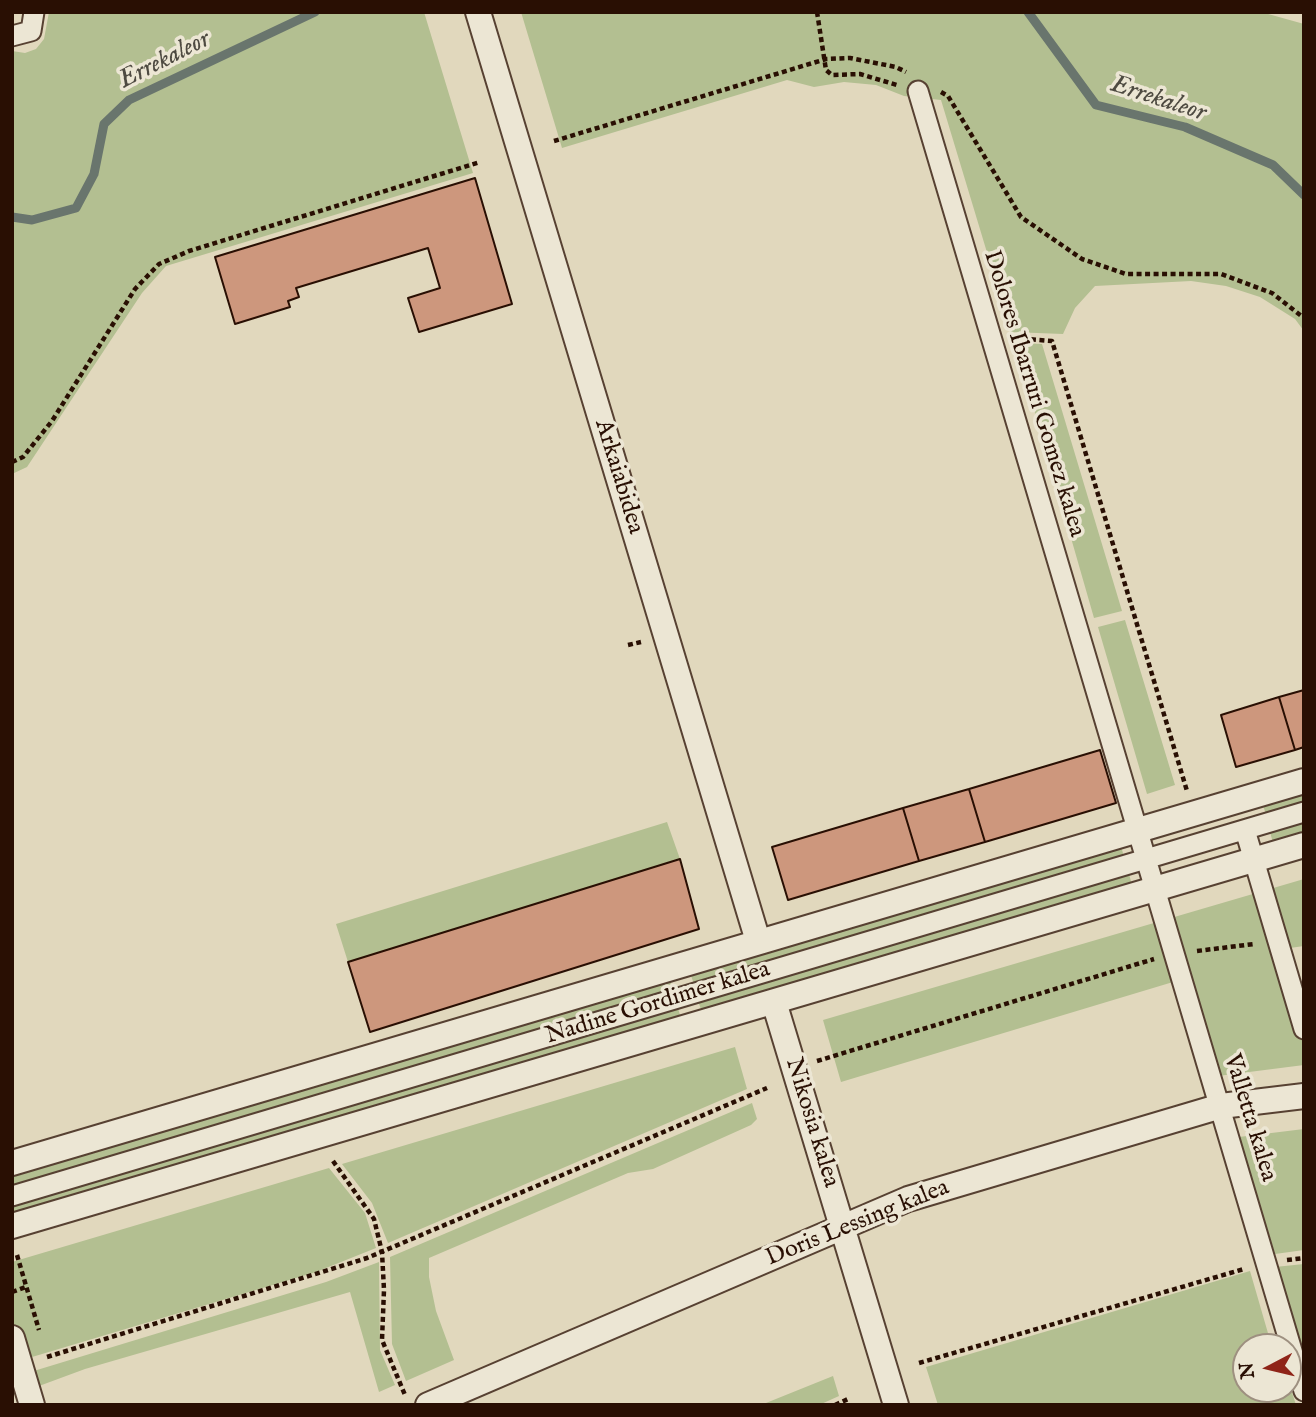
<!DOCTYPE html>
<style>
body{margin:0}
#map{position:relative;width:1316px;height:1417px;overflow:hidden;background:#e1d8bd;font-family:"IM FELL English",serif}
canvas{display:block}
.frame{position:absolute;inset:0;border:14px solid #290f03;pointer-events:none}
.north{position:absolute;left:1232px;top:1333px;width:70px;height:70px;box-sizing:border-box;background:#ece6d4;border:2px solid #9e9080;border-radius:50%;rotate:263deg;font-size:19px;font-weight:700;line-height:28px;text-align:center;color:#290f03}
.north::after{content:'';display:block;margin:auto;width:24px;height:32px;background:#8f2418;clip-path:polygon(50% 0,100% 100%,50% 72%,0 100%)}
</style>
<div id="map">
<canvas width="1316" height="1417"></canvas>
<div class="frame"></div>
<div class="north">N</div>
</div>
<script>
const context = document.querySelector('canvas').getContext('2d');
context.lineJoin = 'round';
function fillPath(path, color) { context.fillStyle = color; context.fill(path, 'evenodd'); }
const poly = rows => new Path2D(rows.map(r => 'M' + r).join(''));
function strokePath(path, color, width, dash) { context.strokeStyle = color; context.lineWidth = width; context.lineCap = dash ? 'butt' : 'round'; context.setLineDash(dash || []); context.stroke(path); }
function label(font, color, halo, rows, align = 'center') {
  context.font = font + ' "IM FELL English",serif'; context.lineWidth = 7; context.setLineDash([]); context.textBaseline = 'middle'; context.strokeStyle = halo; context.fillStyle = color; for (const [text, x, y, turn = 0] of rows) {
    context.save(); context.translate(x, y); context.rotate((+turn || 0) * Math.PI / 180); context.textAlign = isNaN(turn) ? turn : align; if (halo) context.strokeText(text, 0, 0); context.fillText(text, 0, 0); context.restore();
  }
}
fillPath(poly([
 [49,12,424,12,473,173,166,266,142,293,27,467,12,474,12,51,25,53,36,49,44,39],
 [521,12,1261,12,1304,24,1304,331,1295,319,1260,297,1226,286,1191,281,1095,286,1075,308,1063,334,1011,332,941,100,904,96,876,85,844,82,814,87,787,80,562,148],
 [1015,343,1042,344,1122,611,1094,618],
 [1125,620,1175,785,1147,794,1098,627],
 [1304,791,1304,803,1266,814,1262,803],
 [667,822,680,859,348,962,336,924],
 [1304,822,1304,834,1273,843,1270,832],
 [1121,846,1124,857,694,984,690,973],
 [1129,874,1132,885,702,1012,698,1001],
 [1304,879,1304,946,1290,948,1304,996,1304,1065,1202,1078,1173,982,841,1082,823,1020],
 [669,978,673,990,12,1186,12,1174],
 [678,1008,681,1019,12,1218,12,1205],
 [735,1047,747,1089,388,1243,372,1203,342,1164],
 [752,1103,757,1119,751,1125,653,1169,628,1173,429,1258,429,1277,436,1311,454,1360,406,1381,392,1344,390,1257],
 [1304,1129,1304,1250,1275,1254,1239,1137],
 [329,1168,365,1213,376,1248,316,1272,12,1363,12,1262],
 [379,1262,380,1350,395,1385,379,1392,350,1292,85,1369,12,1396,14,1377,326,1282],
 [1304,1264,1304,1363,1275,1267],
 [1250,1271,1272,1347,1246,1347,1246,1389,1288,1389,1288,1380,1296,1405,938,1405,926,1367],
 [833,1376,839,1396,819,1405,761,1405]
]), '#b3bf91');
strokePath(poly([
 [1028,12,1096,105,1185,127,1273,165,1304,195],
 [12,217,32,220,76,208,94,174,104,124,129,100,315,12]
]), '#69756d', 9);
const building = poly([
 [475,178,512,304,419,332,408,298,440,288,428,248,296,288,299,297,288,301,290,307,235,324,215,257,475,178],
 [1304,690,1304,747,1295,750,1279,697,1304,690],
 [1279,697,1295,750,1236,767,1221,715,1279,697],
 [1100,750,1116,803,985,842,969,789,1100,750],
 [969,789,985,842,919,861,903,808,969,789],
 [903,808,919,861,788,900,772,847,903,808],
 [680,859,699,929,370,1032,348,962,680,859]
]);
fillPath(building, '#cd977d');
strokePath(building, '#290f03', 2);
const pedestrian = poly([
 [12,36,31,31,34,12],
 [918,91,1304,1391],
 [1245,830,1304,1029],
 [12,1196,1304,812]
]);
const minor = poly([
 [478,12,758,941],
 [774,1002,896,1405],
 [12,1163,1304,781],
 [12,1226,1304,845],
 [12,1338,32,1405],
 [428,1405,908,1199,1221,1106,1304,1096]
]);
strokePath(pedestrian, '#574132', 23);
strokePath(minor, '#574132', 28);
strokePath(poly([
 [817,12,826,70,832,75,860,74,897,85],
 [941,92,948,96,1021,217,1082,259,1126,274,1221,274,1272,293,1304,318],
 [554,141,826,59,850,58,896,67,906,72],
 [1014,338,1052,341,1187,791],
 [12,462,23,457,52,421,135,289,159,264,189,251,480,162],
 [628,645,641,642],
 [1197,951,1254,944],
 [817,1061,1154,959],
 [333,1161,374,1219,382,1252,384,1290,382,1340,405,1395],
 [17,1255,39,1330],
 [1287,1260,1304,1258],
 [12,1292,26,1287],
 [47,1357,367,1258,767,1088],
 [919,1363,1244,1269],
 [835,1405,848,1399]
]), '#290f03', 4.5, [5, 3.5]);
strokePath(pedestrian, '#ece6d4', 19);
strokePath(minor, '#ece6d4', 24);
label('24px', '#290f03', '#ece6d4', [
 ["Dolores Ibarruri Gomez kalea",1033,394,73],
 ["Arkaiabidea",618,477,73],
 ["Nadine Gordimer kalea",658,1004,-17],
 ["Valletta kalea",1249,1118,73],
 ["Nikosia kalea",811,1123,73],
 ["Doris Lessing kalea",858,1224,-22]
]);
label('italic 26px', '#4e4a41', '#ece6d4', [
 ["Errekaleor",165,61,-27],
 ["Errekaleor",1158,100,18]
]);
</script>
